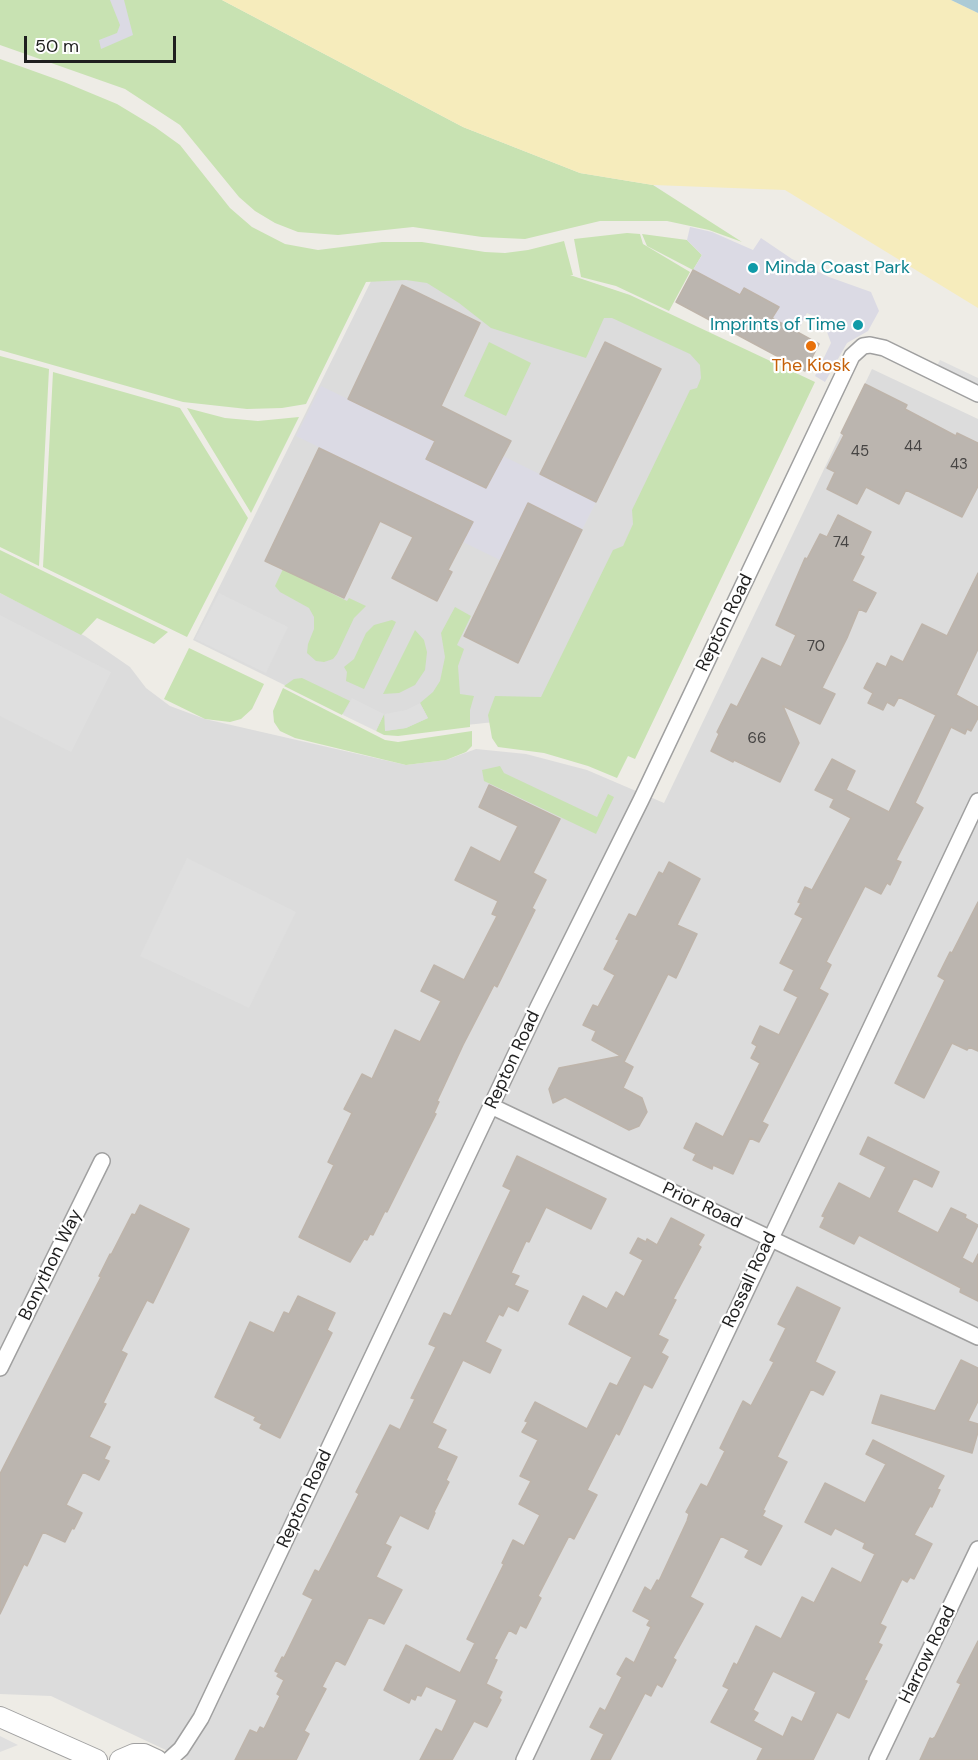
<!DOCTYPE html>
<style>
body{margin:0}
#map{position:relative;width:978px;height:1760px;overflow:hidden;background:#eeece6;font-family:"DM Sans",sans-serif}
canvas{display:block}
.scale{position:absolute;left:24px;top:36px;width:152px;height:27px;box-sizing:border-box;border:3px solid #1f1f1f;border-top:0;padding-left:8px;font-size:18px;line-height:21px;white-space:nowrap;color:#1f1f1f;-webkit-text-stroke:4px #fff;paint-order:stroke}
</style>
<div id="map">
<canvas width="978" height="1760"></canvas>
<div class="scale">50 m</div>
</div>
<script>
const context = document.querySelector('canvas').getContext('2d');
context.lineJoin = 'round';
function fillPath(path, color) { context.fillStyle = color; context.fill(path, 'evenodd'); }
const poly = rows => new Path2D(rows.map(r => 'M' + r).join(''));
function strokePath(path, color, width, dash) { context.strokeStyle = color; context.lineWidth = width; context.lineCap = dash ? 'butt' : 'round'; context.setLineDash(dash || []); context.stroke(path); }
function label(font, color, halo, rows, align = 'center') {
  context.font = font + ' "DM Sans",sans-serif'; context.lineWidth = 4.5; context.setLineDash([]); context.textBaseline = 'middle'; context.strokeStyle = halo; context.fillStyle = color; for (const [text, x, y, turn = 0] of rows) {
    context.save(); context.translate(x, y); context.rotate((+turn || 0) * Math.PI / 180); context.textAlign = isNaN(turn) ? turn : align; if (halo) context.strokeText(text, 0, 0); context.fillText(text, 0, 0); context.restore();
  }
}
fillPath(poly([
 [386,251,723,341,540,717,384,734,193,640],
 [872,369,978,419,978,1760,187,1760,51,1696,0,1694,0,593,85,636,130,667,146,688,170,706,205,719,406,765,446,760,476,749,526,754,587,770,664,803]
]), '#dcdcdc');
fillPath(poly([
 [0,0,222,0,463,127,580,173,653,185,742,242,709,230,667,221,600,221,525,239,482,237,413,227,338,235,298,232,275,223,255,211,239,197,180,125,125,89,0,45],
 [0,59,64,82,117,104,155,127,180,145,230,208,252,227,285,244,318,250,382,242,422,242,485,252,505,253,528,250,564,241,573,275,570,275,630,295,815,382,635,759,628,756,617,778,588,766,544,753,498,747,492,738,488,715,495,696,541,697,613,550,623,546,633,524,632,510,690,390,697,388,701,378,700,365,690,354,612,318,604,318,586,358,491,328,459,303,427,283,406,280,366,282,306,404,282,408,247,409,183,402,0,350],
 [627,233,640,234,643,244,690,272,669,311,616,286,581,277,574,239],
 [642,234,687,240,702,255,693,270,647,246],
 [489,342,531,363,506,416,464,396],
 [0,356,49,369,39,566,0,547],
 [53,372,180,408,248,518,187,637,43,567],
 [187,408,225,418,258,421,299,417,251,513],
 [0,550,168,632,154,644,97,618,81,635,0,593],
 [283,569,347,601,349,598,366,606,354,618,337,654,333,659,324,662,316,661,307,653,308,644,314,629,314,617,309,608,280,592,275,586],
 [455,607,471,616,457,645,464,649,458,666,460,694,474,696,470,710,470,727,398,736,384,735,376,731,384,714,385,731,406,728,428,718,420,703,433,692,440,681,445,657,441,633],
 [392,620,396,622,364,689,346,681,347,672,344,667,354,659,366,633,374,625],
 [415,630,424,640,427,652,425,670,415,685,399,693,383,694],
 [189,648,264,684,252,709,241,719,230,722,205,719,164,699],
 [302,678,350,701,342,715,284,686,294,679],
 [283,688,385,740,398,742,472,731,472,746,466,752,446,760,406,765,295,738,280,731,274,722,273,711],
 [500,766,504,773,597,817,608,794,614,797,596,834,484,781,482,770]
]), '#c8e2b2');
fillPath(poly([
 [222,0,951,0,978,13,978,308,785,190,653,185,580,173,463,127]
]), '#f6ecbc');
fillPath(poly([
 [940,360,978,378,978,385,937,366],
 [219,593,288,627,266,673,195,639],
 [0,615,111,672,71,752,0,716],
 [352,698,384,714,376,731,343,715],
 [420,703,428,718,406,728,385,731,385,714,406,710],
 [187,858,296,912,249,1008,140,956],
 [0,1736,18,1745,0,1752]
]), '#dfdfdf');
fillPath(poly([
 [110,0,124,0,133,35,101,49,99,40,117,33,120,25],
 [690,227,712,232,753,250,761,238,792,259,829,277,871,292,879,311,868,331,847,343,825,382,815,376,831,343,823,321,807,313,797,332,772,319,778,307,744,289,740,295,693,270,702,255,687,240],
 [321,386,435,441,426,459,486,488,503,456,596,502,582,530,528,503,500,560,463,542,472,522,412,492,394,528,380,521,397,485,296,436]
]), '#dbdae4');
fillPath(poly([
 [951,0,978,0,978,13]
]), '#accbd6');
const building = poly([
 [693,270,740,295,744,288,779,307,772,318,819,344,805,371,676,302,693,270],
 [402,285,480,323,441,406,511,441,486,488,426,459,435,441,348,399,402,285],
 [605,342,661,369,596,502,540,474,605,342],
 [865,384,907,405,905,409,956,436,957,433,978,443,978,486,962,517,906,490,899,504,866,487,857,504,827,489,835,472,827,468,844,435,841,433,865,384],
 [319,448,473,522,448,570,452,572,437,601,392,578,413,537,380,521,344,598,265,561,319,448],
 [528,503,582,530,518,663,464,636,528,503],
 [838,515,871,532,860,555,864,557,852,581,876,593,866,612,859,609,847,638,822,688,835,694,820,724,783,706,799,743,780,782,734,760,733,762,711,751,719,734,717,732,731,704,737,707,762,658,781,667,796,635,776,625,805,558,807,559,820,534,827,537,838,515],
 [978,573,978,649,956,695,978,707,978,718,971,731,967,729,965,734,951,727,915,803,923,808,896,860,901,862,890,885,887,883,881,894,865,886,826,962,831,965,819,989,828,994,762,1122,768,1125,759,1142,750,1138,733,1174,713,1165,712,1169,693,1160,696,1154,684,1148,696,1123,723,1137,760,1063,751,1058,757,1046,752,1043,760,1026,779,1035,798,997,784,990,794,970,780,963,803,918,795,914,801,903,798,902,805,887,812,890,851,818,830,807,834,799,815,790,832,759,855,771,846,790,889,812,936,715,899,697,894,706,887,702,883,710,868,703,873,693,864,688,877,663,886,667,891,656,903,662,922,624,947,636,978,573],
 [489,785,560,819,533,873,546,880,532,908,535,910,497,987,494,985,463,1045,437,1101,439,1102,434,1113,436,1114,387,1212,385,1211,373,1235,370,1234,367,1240,364,1239,350,1262,299,1237,334,1165,328,1162,352,1113,344,1109,362,1074,372,1079,395,1030,420,1042,441,1001,421,991,434,965,464,980,497,916,492,914,498,901,455,880,471,847,500,862,518,826,479,807,489,785],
 [669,862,700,879,677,925,697,934,676,978,668,974,624,1062,633,1067,623,1088,642,1098,647,1112,639,1126,629,1130,565,1097,553,1103,549,1089,559,1068,621,1056,592,1040,596,1031,583,1025,593,1005,598,1007,615,975,604,969,619,940,616,939,629,914,636,917,659,872,663,874,669,862],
 [978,902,978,1051,969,1047,967,1050,952,1043,924,1098,895,1083,945,980,938,976,950,952,952,953,978,902],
 [868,1137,939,1172,932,1187,914,1178,897,1212,938,1233,951,1208,966,1215,965,1218,978,1225,962,1258,973,1264,978,1254,978,1301,960,1292,961,1288,859,1235,854,1244,820,1227,825,1217,822,1216,839,1183,870,1199,886,1167,860,1154,868,1137],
 [517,1156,606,1199,591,1229,546,1207,529,1242,526,1241,511,1273,519,1276,514,1285,528,1291,518,1311,508,1306,503,1316,499,1314,485,1342,501,1350,490,1373,463,1360,432,1423,446,1430,437,1448,457,1457,446,1480,449,1482,434,1512,435,1513,428,1529,400,1515,385,1544,391,1547,376,1577,402,1590,384,1624,369,1617,345,1665,336,1660,322,1687,326,1689,304,1731,309,1734,296,1760,235,1760,250,1730,257,1733,260,1727,264,1729,280,1696,277,1694,284,1680,277,1676,279,1673,275,1671,282,1657,284,1658,313,1599,303,1594,315,1570,319,1572,329,1553,359,1494,356,1492,390,1425,400,1430,415,1399,411,1398,436,1347,429,1344,444,1313,451,1316,511,1190,503,1186,517,1156],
 [140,1205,189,1229,153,1303,147,1300,121,1351,127,1354,103,1403,106,1404,89,1437,110,1447,104,1459,109,1461,99,1480,83,1472,66,1505,82,1513,74,1529,72,1528,65,1542,43,1532,27,1566,24,1564,0,1614,0,1474,101,1277,99,1276,110,1254,111,1255,132,1214,135,1215,140,1205],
 [671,1218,704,1235,698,1245,701,1247,673,1299,676,1300,658,1335,668,1340,661,1353,668,1357,652,1388,644,1384,619,1435,616,1433,587,1490,597,1495,574,1539,569,1536,538,1596,541,1598,526,1628,520,1625,516,1634,509,1630,494,1659,497,1660,486,1684,502,1692,499,1698,501,1700,487,1727,474,1721,452,1760,420,1760,436,1729,442,1732,457,1700,426,1686,421,1696,417,1695,415,1700,411,1698,409,1703,384,1690,406,1645,460,1673,475,1643,467,1639,504,1564,502,1563,513,1540,524,1546,540,1515,519,1504,531,1481,520,1476,538,1440,522,1432,528,1422,525,1421,535,1402,587,1429,610,1383,617,1386,632,1357,569,1324,583,1296,607,1309,616,1292,624,1297,643,1260,630,1253,638,1238,646,1242,647,1239,657,1245,671,1218],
 [797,1287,840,1308,815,1362,835,1372,823,1395,811,1389,777,1457,787,1462,763,1510,765,1511,762,1516,782,1526,761,1565,745,1557,749,1550,721,1536,690,1597,703,1604,673,1658,676,1660,662,1687,657,1684,651,1696,645,1693,610,1760,591,1760,604,1734,590,1727,600,1708,605,1711,622,1677,617,1674,626,1658,634,1663,651,1627,647,1625,650,1620,633,1611,645,1587,651,1591,657,1580,659,1581,687,1521,689,1514,686,1512,701,1484,707,1487,725,1451,720,1448,743,1401,751,1406,774,1362,770,1360,786,1328,778,1324,797,1287],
 [298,1296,335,1313,327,1330,332,1333,280,1438,260,1428,262,1424,254,1420,256,1417,215,1397,250,1322,274,1333,284,1312,289,1314,298,1296],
 [961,1360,978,1368,978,1401,968,1421,978,1424,978,1432,972,1453,872,1423,881,1395,935,1411,961,1360],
 [873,1440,944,1476,937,1489,940,1490,932,1507,930,1506,914,1535,932,1544,914,1579,910,1577,907,1582,902,1579,880,1624,886,1627,878,1643,882,1645,864,1680,867,1681,849,1718,837,1712,813,1760,757,1760,763,1748,711,1722,729,1689,723,1686,734,1663,737,1665,756,1626,781,1639,802,1597,814,1603,832,1568,861,1583,875,1554,863,1548,865,1543,835,1528,831,1535,805,1522,825,1483,865,1503,886,1464,866,1454,873,1440],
 [773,1671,816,1692,802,1722,792,1717,783,1737,753,1721,758,1713,753,1710,773,1671],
 [978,1641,978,1760,920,1760,930,1738,932,1739,935,1737,961,1684,957,1682,978,1641]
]);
fillPath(building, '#bbb5af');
strokePath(building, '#beb4aa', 1.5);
const minor = poly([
 [491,1106,978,1337],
 [0,1368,102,1161],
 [169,1760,181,1749,201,1718,538,1007,641,800,852,356,863,346,870,345,884,348,978,394],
 [524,1760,978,801],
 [877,1760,978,1549]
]);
const tertiary = poly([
 [0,1717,97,1760],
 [120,1760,134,1754,144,1754,157,1760]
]);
strokePath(minor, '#a0a0a0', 18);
strokePath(tertiary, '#a0a0a0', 22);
strokePath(minor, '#fff', 15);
strokePath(tertiary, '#fff', 20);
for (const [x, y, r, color] of [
 [753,268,6,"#0f9aa8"],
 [858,325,6,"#0f9aa8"],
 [811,346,6,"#e8710a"]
]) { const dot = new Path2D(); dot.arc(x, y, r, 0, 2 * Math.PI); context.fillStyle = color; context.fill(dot); strokePath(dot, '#fff', 2); }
label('15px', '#464443', null, [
 ["44",913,447],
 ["45",860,452],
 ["43",959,465],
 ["74",841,543],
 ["70",816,647],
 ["66",757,739]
]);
label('18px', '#0d838f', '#fff', [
 ["Minda Coast Park",765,268],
 ["Imprints of Time",846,325,"right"]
], 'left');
label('18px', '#c56008', '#fff', [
 ["The Kiosk",811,366]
]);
label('18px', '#1f1f1f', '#fff', [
 ["Repton Road",725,623,-64],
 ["Repton Road",513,1060,-65],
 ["Prior Road",702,1206,25],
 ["Bonython Way",51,1265,-64],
 ["Rossall Road",750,1280,-65],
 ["Repton Road",305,1499,-65],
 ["Harrow Road",928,1655,-64]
]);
</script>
